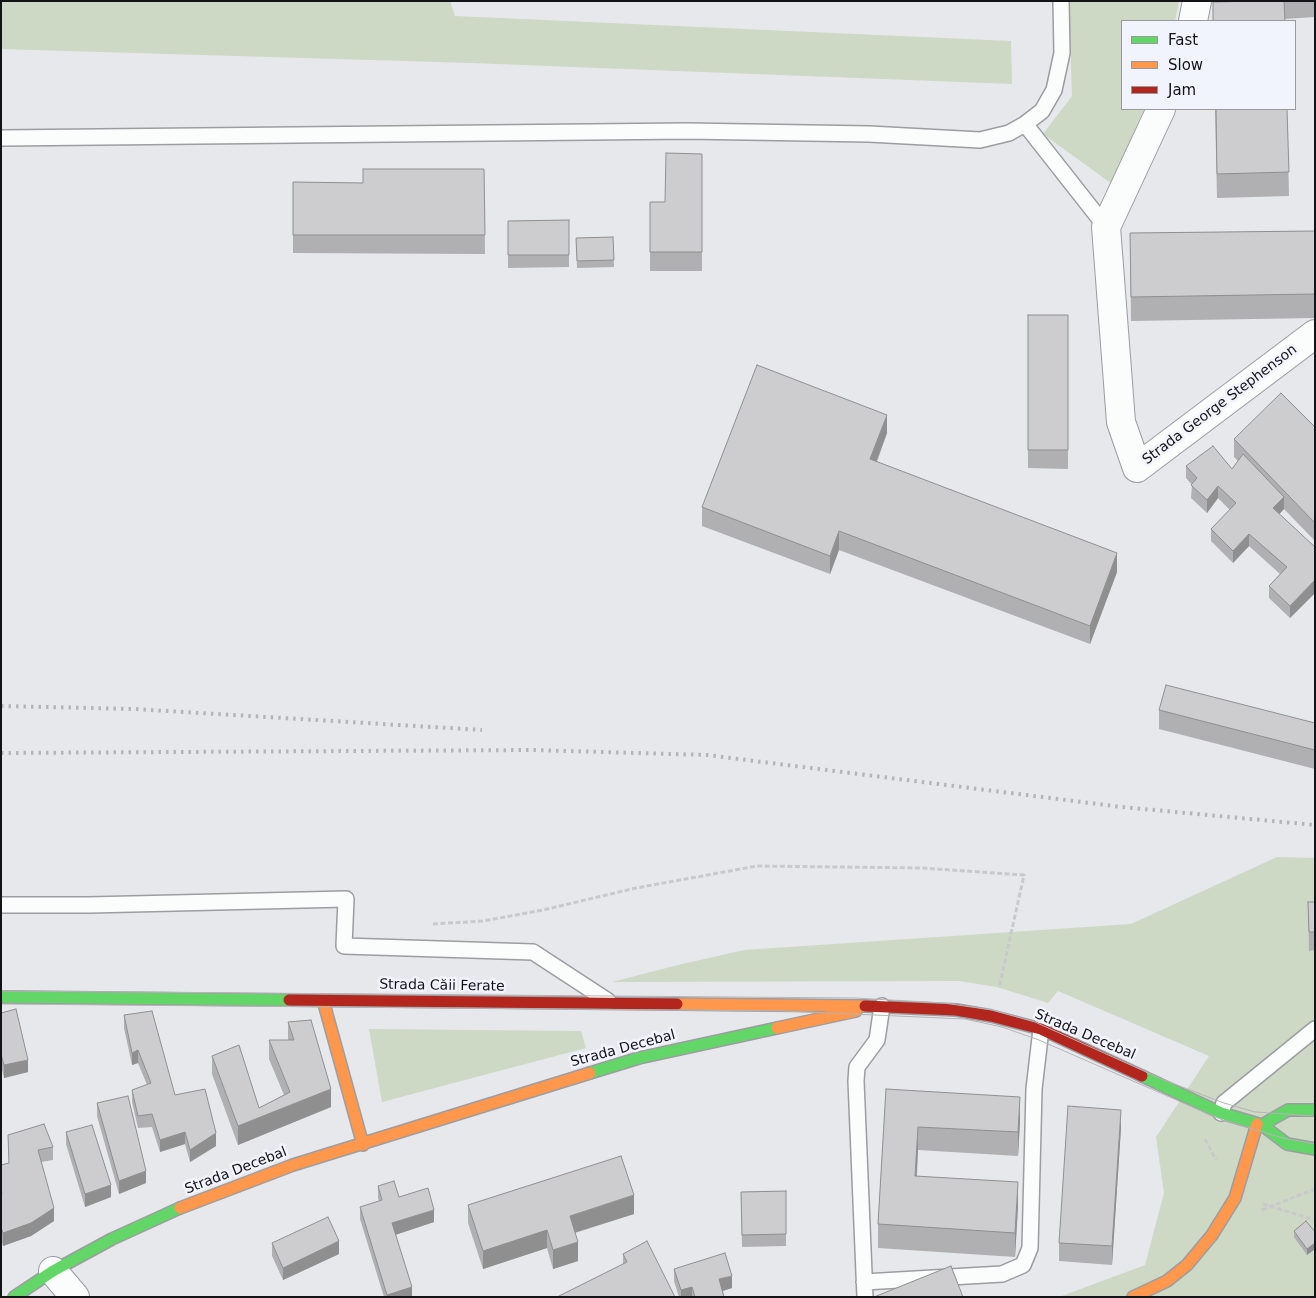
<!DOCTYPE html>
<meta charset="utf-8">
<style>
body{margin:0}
#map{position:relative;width:1316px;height:1298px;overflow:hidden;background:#e7e8ec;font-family:"DejaVu Sans",sans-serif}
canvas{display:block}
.frame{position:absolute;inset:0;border:2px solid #131417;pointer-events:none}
.legend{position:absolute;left:1121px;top:20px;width:175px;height:90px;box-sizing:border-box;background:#f1f4fc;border:1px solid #989aa0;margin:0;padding:6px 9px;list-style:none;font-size:15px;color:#131417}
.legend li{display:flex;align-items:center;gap:10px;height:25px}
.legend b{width:25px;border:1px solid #989aa0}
</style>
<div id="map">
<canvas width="1316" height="1298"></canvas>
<div class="frame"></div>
<ul class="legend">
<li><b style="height:6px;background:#63d668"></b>Fast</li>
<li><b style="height:6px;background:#ff974d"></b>Slow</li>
<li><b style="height:6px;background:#b3261e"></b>Jam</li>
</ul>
</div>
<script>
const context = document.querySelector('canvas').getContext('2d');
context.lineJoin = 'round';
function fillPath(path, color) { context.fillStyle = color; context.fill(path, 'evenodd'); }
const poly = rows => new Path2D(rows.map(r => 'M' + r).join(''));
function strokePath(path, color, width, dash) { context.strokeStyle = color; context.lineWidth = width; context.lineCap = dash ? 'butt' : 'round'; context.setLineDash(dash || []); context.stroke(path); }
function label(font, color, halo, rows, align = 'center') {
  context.font = font + ' "DejaVu Sans",sans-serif'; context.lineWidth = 5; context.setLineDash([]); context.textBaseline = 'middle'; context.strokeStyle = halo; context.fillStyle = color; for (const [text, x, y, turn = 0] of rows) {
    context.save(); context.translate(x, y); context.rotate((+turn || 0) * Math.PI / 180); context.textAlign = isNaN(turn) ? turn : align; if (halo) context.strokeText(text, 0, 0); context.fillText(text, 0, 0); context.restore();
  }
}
fillPath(poly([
 [1,1,450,1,455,16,1011,41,1012,84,471,63,1,49],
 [1069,1,1179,1,1175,21,1122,21,1122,109,1144,109,1112,184,1043,134,1072,96],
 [1277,857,1315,858,1315,1297,1059,1297,1145,1265,1164,1193,1156,1137,1209,1056,1058,991,1048,1003,997,987,959,981,612,982,678,965,744,950,1131,924],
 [369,1029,581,1031,586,1048,382,1102]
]), '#cdd8c5');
const lane = poly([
 [1025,124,1106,227],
 [1,138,687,131,869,134,980,140,1009,133,1025,124,1042,111,1054,90,1062,53,1061,1],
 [1,905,89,905,346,899,344,946,533,952,608,1001],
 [1221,1113,1224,1103,1315,1029],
 [864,1282,1002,1274,1023,1265,1030,1248,1034,1089,1041,1029],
 [865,1297,856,1081,857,1067,877,1040,882,1006]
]);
const street = poly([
 [1193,21,1197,1],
 [1161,109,1106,227,1121,422,1137,468,1315,334],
 [53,1271,75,1297]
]);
const fast = poly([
 [1,997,289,1000],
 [590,1073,639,1058,777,1028],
 [1142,1076,1221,1113,1262,1125,1287,1144,1315,1149],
 [1262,1125,1288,1110,1315,1110],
 [14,1297,53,1271,112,1239,180,1208]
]);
const slow = poly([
 [323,1000,363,1145],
 [677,1004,865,1006],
 [777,1028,856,1011],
 [180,1208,293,1165,590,1073],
 [1133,1297,1167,1281,1187,1265,1212,1235,1235,1198,1257,1124]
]);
const jam = poly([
 [289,1000,677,1004],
 [865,1006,956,1010,991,1016,1041,1029,1142,1076]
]);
strokePath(lane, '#9c9da1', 18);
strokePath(street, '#9c9da1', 30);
strokePath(fast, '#9c9da1', 14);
strokePath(slow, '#9c9da1', 14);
strokePath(jam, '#9c9da1', 14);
strokePath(poly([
 [433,924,483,921,543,910,636,888,757,866,922,868,1024,875,999,988],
 [1205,1139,1216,1160],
 [1263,1204,1315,1220],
 [1262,1210,1315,1189]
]), '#c9c9cb', 3, [5, 2.5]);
strokePath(lane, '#fbfcfc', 15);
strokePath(street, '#fbfcfc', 28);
strokePath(fast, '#63d668', 11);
strokePath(slow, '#ff974d', 11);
strokePath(jam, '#b3261e', 11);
strokePath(poly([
 [1,991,855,998,944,1003,992,1010,1035,1022,1164,1080,1224,1103,1255,1112,1315,1116],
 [1,1004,784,1011,965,1019,1002,1027,1039,1040,1220,1119,1283,1138,1315,1144]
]), '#b5b5b6', 1);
strokePath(poly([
 [1,706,134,709,482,730],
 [1,753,532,750,707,755,1122,807,1315,825]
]), '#b5b5b6', 4, [2.5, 5]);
fillPath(poly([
 [1257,1,1315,1,1315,17,1285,19,1285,21,1213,21,1213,2],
 [1215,109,1287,109,1289,196,1217,198],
 [1314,127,1315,127,1315,146,1314,146],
 [702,154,702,271,650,271,650,202,665,202],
 [484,169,485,254,293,253,293,182,363,183],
 [569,220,569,267,508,268,508,221],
 [1315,231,1315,318,1131,321,1130,233],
 [613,237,614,267,577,268,576,238],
 [1028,315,1068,315,1068,469,1028,468],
 [1315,427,1315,541,1284,509,1279,514,1315,547,1315,593,1290,618,1269,598,1269,586,1280,574,1249,546,1233,563,1211,541,1211,529,1230,510,1218,498,1207,513,1191,498,1192,485,1186,478,1186,466,1232,469,1238,461,1234,457,1234,439],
 [887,433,877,462,1117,572,1090,644,839,550,830,574,702,526,702,507],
 [1159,710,1315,723,1315,769,1159,729],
 [1308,902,1315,902,1315,950,1309,951],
 [1,1013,28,1072,4,1078,1,1066],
 [124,1015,175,1095,216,1146,190,1162,185,1144,160,1152,152,1127,138,1128,132,1102,132,1090,147,1085,138,1063,132,1065,124,1028],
 [288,1022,331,1107,238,1145,212,1074,212,1056,259,1108,284,1095,269,1059,269,1040,288,1040],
 [886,1089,1020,1121,1018,1156,918,1150,917,1176,1018,1206,1015,1257,878,1248,878,1224],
 [97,1103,146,1183,119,1194,97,1116],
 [1121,1128,1112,1265,1059,1261,1059,1243],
 [66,1132,111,1197,85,1207,66,1144],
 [8,1135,53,1147,53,1160,41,1162,54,1221,31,1236,3,1246,1,1240,1,1165,9,1163],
 [378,1186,399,1197,434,1222,395,1235,412,1297,384,1297,360,1219,360,1207,379,1201,378,1198],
 [786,1191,786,1246,742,1247,741,1192],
 [468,1205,634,1214,575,1233,578,1261,553,1269,547,1248,483,1269,468,1223],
 [1294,1231,1315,1232,1315,1249,1307,1255,1294,1237],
 [272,1243,339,1254,283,1280,272,1256],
 [623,1254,675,1297,623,1264],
 [674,1269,732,1288,723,1291,724,1297,679,1297,674,1281]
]), '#b0afb1');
fillPath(poly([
 [887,415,887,433,870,478,870,459],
 [1218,486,1218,498,1207,513,1207,500],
 [1284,497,1284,509,1273,521,1273,508],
 [839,531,839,550,830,574,830,556],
 [1249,534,1249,546,1233,563,1233,551],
 [1117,553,1117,572,1090,644,1090,626],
 [1315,580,1315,593,1290,618,1290,606],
 [138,1050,138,1063,132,1065,132,1053],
 [28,1060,28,1072,4,1078,4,1065],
 [331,1089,331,1107,238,1145,238,1126],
 [1020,1097,1020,1121,1018,1156,1018,1132],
 [1121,1110,1121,1128,1112,1265,1112,1246],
 [918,1127,918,1150,915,1200,915,1176],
 [185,1132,185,1144,160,1152,160,1140],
 [216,1133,216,1146,190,1162,190,1150],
 [146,1171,146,1183,119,1194,119,1181],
 [1018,1182,1018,1206,1015,1257,1015,1233],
 [111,1185,111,1197,85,1207,85,1194],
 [634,1195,634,1214,570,1234,570,1216],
 [54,1208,54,1221,31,1236,3,1246,3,1233],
 [434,1210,434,1222,392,1236,392,1223],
 [547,1230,547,1248,483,1269,483,1251],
 [339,1241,339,1254,283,1280,283,1268],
 [578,1242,578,1261,553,1269,553,1250],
 [1315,1243,1315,1249,1307,1255,1307,1249],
 [732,1276,732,1288,719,1292,719,1279],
 [412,1287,412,1297,387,1297,387,1295],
 [692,1287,692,1297,681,1297,681,1290]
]), '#908f90');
const building = poly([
 [1258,1,1284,1,1285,21,1213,21,1213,2,1258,1],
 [1216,109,1287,109,1289,172,1217,174,1216,109],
 [666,153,702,154,702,252,650,252,650,202,665,202,666,153],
 [363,169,484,169,485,235,293,235,293,182,363,183,363,169],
 [569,220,569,255,508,255,508,221,569,220],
 [1315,231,1315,294,1131,297,1130,233,1315,231],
 [613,237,614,260,577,261,576,238,613,237],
 [1028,315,1068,315,1068,450,1028,450,1028,315],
 [757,365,887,415,870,459,1117,553,1090,626,839,531,830,556,702,507,757,365],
 [1281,393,1315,427,1315,523,1234,439,1281,393],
 [1213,446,1232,469,1243,454,1284,497,1273,508,1315,547,1315,580,1290,606,1269,586,1287,567,1249,534,1233,551,1211,529,1236,503,1218,486,1207,500,1191,485,1197,478,1186,466,1213,446],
 [1166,685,1315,723,1315,750,1159,710,1166,685],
 [1308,902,1315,902,1315,932,1309,932,1308,902],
 [16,1009,28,1060,4,1065,1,1054,1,1013,16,1009],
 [152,1011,175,1095,205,1089,216,1133,190,1150,185,1132,160,1140,152,1114,138,1116,132,1090,151,1083,138,1050,132,1053,124,1015,152,1011],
 [311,1020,331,1089,238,1126,212,1056,239,1045,259,1108,290,1092,269,1040,294,1040,288,1022,311,1020],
 [886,1089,1020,1097,1018,1132,918,1127,915,1176,1018,1182,1015,1233,878,1224,886,1089],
 [128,1096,146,1171,119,1181,97,1103,128,1096],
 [1068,1106,1121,1110,1112,1246,1059,1243,1068,1106],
 [44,1124,53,1147,38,1150,54,1208,31,1223,3,1233,1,1228,1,1194,2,1193,1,1191,1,1165,9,1163,8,1135,44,1124],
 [92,1125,111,1185,85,1194,66,1132,92,1125],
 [621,1156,634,1195,570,1216,578,1242,553,1250,547,1230,483,1251,468,1205,621,1156],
 [394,1181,399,1197,428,1188,434,1210,392,1223,412,1287,387,1295,360,1207,382,1200,378,1186,394,1181],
 [786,1191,786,1234,742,1235,741,1192,786,1191],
 [328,1217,339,1241,283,1268,272,1243,328,1217],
 [1306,1221,1315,1232,1315,1243,1307,1249,1294,1231,1306,1221],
 [647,1241,675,1297,557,1297,627,1262,623,1254,647,1241],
 [725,1253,732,1276,719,1279,724,1297,695,1297,692,1287,681,1290,674,1269,725,1253],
 [951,1266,963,1297,874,1297,951,1266]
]);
fillPath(building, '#cdccce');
strokePath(building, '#908f90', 1);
label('14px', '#131417', '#f1f4fc', [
 ["Strada George Stephenson",1220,405,-37],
 ["Strada Căii Ferate",442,986,1],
 ["Strada Decebal",1085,1035,23],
 ["Strada Decebal",623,1049,-15],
 ["Strada Decebal",236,1171,-21]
]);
</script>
